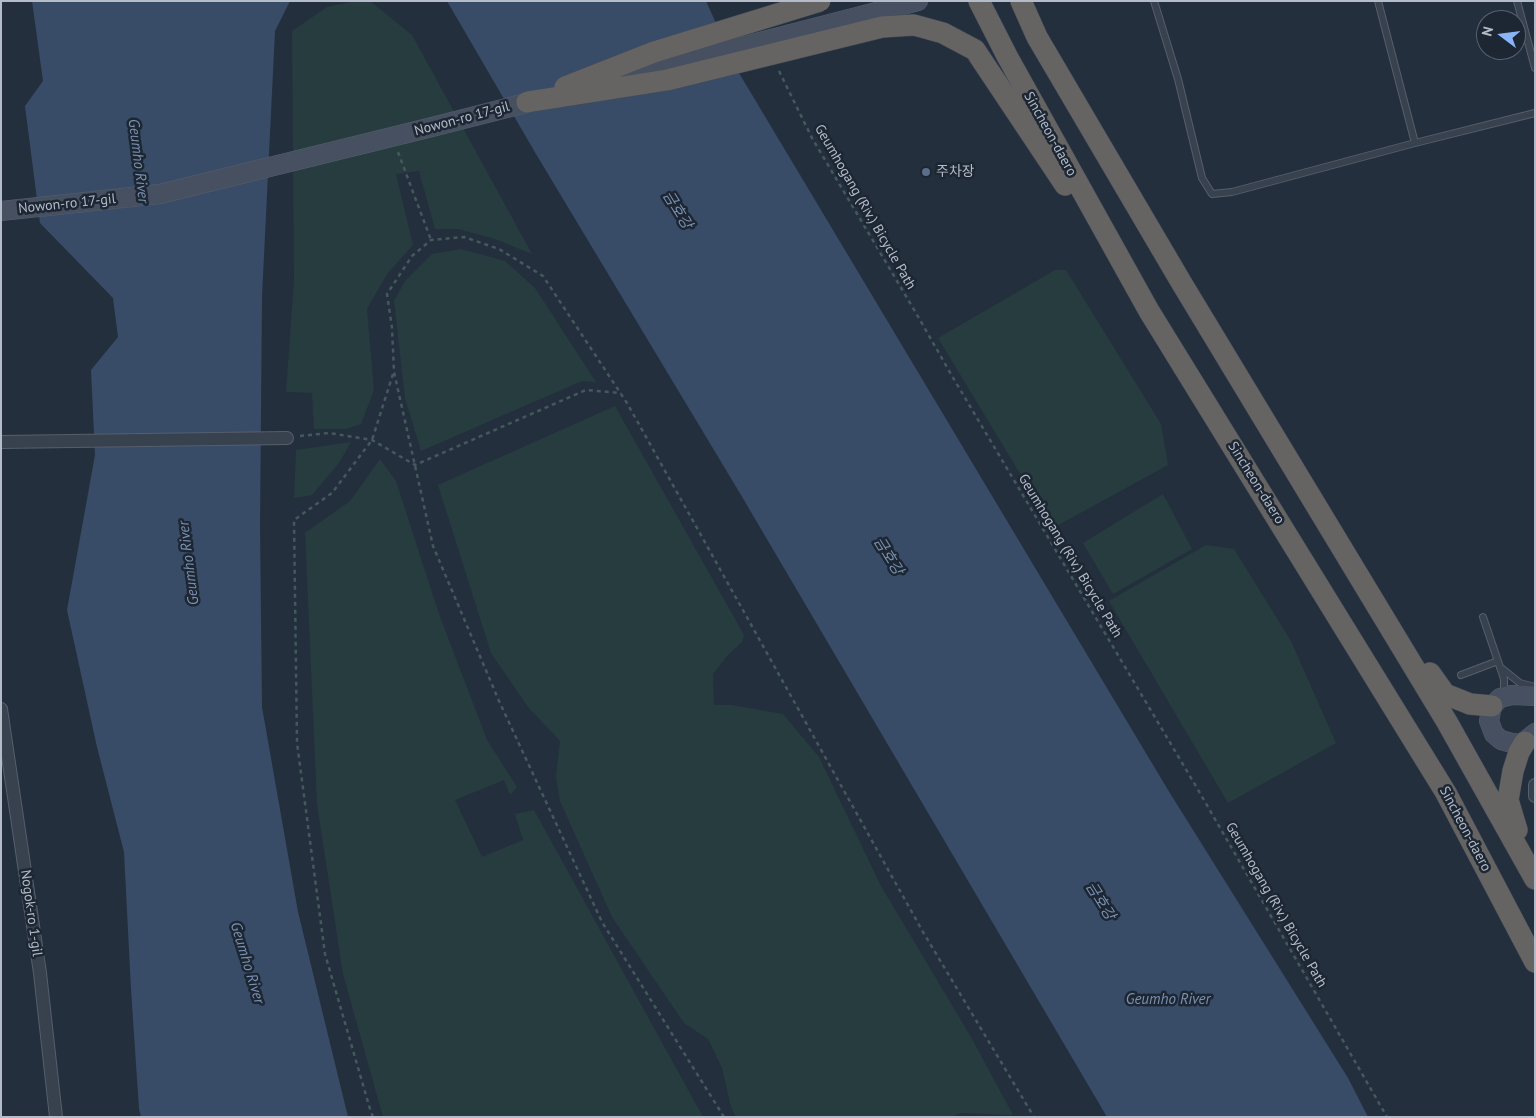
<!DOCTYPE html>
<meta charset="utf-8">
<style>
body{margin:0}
#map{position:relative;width:1536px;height:1118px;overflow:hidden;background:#242f3e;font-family:"PT Sans",sans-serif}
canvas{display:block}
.frame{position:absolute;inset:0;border:2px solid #b4bcc9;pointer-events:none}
.north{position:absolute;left:1476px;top:10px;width:50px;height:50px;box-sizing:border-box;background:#1d2633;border:1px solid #59626f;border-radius:50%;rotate:285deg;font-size:14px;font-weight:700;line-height:20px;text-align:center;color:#b4bcc9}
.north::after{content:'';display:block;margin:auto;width:18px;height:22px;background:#8ab4f8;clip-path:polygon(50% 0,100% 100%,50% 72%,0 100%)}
</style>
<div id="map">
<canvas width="1536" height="1118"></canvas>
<div class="frame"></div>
<div class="north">N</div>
</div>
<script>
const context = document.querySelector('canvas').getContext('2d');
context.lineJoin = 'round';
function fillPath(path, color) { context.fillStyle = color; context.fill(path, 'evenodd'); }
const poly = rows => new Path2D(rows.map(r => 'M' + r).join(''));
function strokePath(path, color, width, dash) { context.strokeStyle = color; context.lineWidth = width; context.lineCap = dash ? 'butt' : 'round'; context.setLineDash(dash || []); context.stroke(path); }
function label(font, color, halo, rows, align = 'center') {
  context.font = font + ' "PT Sans","Noto Sans KR",sans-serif'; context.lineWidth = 5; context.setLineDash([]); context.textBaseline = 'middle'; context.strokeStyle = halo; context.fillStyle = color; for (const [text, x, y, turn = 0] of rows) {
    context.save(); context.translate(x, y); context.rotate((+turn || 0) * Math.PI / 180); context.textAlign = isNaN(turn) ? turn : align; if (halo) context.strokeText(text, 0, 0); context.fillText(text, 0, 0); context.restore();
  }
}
fillPath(poly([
 [355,1,370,1,412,35,532,254,495,239,458,229,435,229,419,171,396,174,413,245,387,274,367,309,374,390,361,424,346,429,314,429,312,393,286,392,294,279,292,31,327,7],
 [461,249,505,261,535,288,596,382,582,381,421,451,405,398,394,301,405,281,432,254],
 [1055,270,1066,270,1161,424,1168,465,1053,528,938,338],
 [615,406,744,635,742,642,726,657,713,674,714,705,732,705,783,714,819,757,881,886,971,1037,1013,1115,961,1113,951,1117,736,1117,731,1107,722,1068,708,1039,684,1023,612,917,560,801,556,777,560,741,528,707,491,653,438,485],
 [351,442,339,463,312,495,294,498,296,450],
 [380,459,396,481,439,614,487,740,517,787,510,795,504,780,455,800,482,857,523,840,515,814,534,810,703,1117,383,1117,343,974,317,804,305,533,350,501],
 [1163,494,1192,549,1113,594,1083,543],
 [1206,545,1234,549,1291,641,1336,743,1228,803,1109,601]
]), '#263c3f');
fillPath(poly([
 [32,1,290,1,275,31,262,296,260,526,262,707,298,912,348,1117,141,1117,139,1109,131,989,124,852,97,747,67,610,95,455,91,370,118,337,113,298,40,223,25,106,43,81],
 [447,1,706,1,736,68,1168,790,1348,1078,1368,1117,1107,1117,741,495,536,154]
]), '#394c67');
const service = poly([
 [1154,1,1178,79,1202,178,1212,194,1232,192,1415,143,1535,113],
 [1378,1,1415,143],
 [1517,1,1535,68],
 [1483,617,1504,679,1504,690,1502,694],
 [1500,667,1520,683,1535,687],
 [1461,675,1498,661]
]);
const minor = poly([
 [1,442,287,438],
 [1,709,40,973,56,1117],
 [1535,785,1535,796]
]);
const secondary = poly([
 [884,10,918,1],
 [1535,696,1512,695,1500,698,1492,706,1489,721,1494,734,1501,740,1512,743,1521,744,1535,733]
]);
const trunk = poly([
 [979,1,1007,56,1149,311,1446,793,1535,962],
 [1021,1,1037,37,1181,282,1447,722,1535,879],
 [975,50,1065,185],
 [1430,673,1445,694,1470,704,1492,706],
 [1517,830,1508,800,1513,771,1519,752,1525,742]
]);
strokePath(service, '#565f6c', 8);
strokePath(minor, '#565f6c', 14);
strokePath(secondary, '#565f6c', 20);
strokePath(trunk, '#434c59', 22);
strokePath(poly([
 [779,71,812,138,916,313,952,376,1197,788,1387,1117],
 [398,152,431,240],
 [300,436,329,433,372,440,415,465,586,390,621,393],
 [373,1117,370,1109,325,954,297,743,294,520,332,493,372,440,393,374],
 [724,1117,602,922,499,701,433,546,394,372,392,328,387,294,412,256,431,240,464,237,499,249,543,276,627,403,923,932,1034,1117]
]), '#44595c', 2.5, [4, 4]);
strokePath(service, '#38414e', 6);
strokePath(minor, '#38414e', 12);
strokePath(secondary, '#465061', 19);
strokePath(trunk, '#656462', 21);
const secondaryBridge = poly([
 [612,80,884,10],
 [1,211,160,194,428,128,542,99]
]);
const trunkBridge = poly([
 [565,87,654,52,820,1],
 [527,102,667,80,882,27,914,25,943,33,975,50]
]);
strokePath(secondaryBridge, '#565f6c', 20, []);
strokePath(trunkBridge, '#434c59', 22, []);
strokePath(secondaryBridge, '#465061', 19);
strokePath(trunkBridge, '#656462', 21);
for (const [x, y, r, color] of [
 [926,172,5,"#5c6f8a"]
]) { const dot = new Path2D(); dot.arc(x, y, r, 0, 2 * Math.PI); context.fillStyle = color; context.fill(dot); strokePath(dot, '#1d2633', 2); }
label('14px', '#b4bcc9', '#1d2633', [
 ["Nowon-ro 17-gil",462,119,-15],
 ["Sincheon-daero",1050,134,61],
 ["Nowon-ro 17-gil",67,204,-6],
 ["Geumhogang (Riv.) Bicycle Path",865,207,60],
 ["Sincheon-daero",1256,483,58],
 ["Geumhogang (Riv.) Bicycle Path",1070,556,59],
 ["Sincheon-daero",1465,829,62],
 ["Geumhogang (Riv.) Bicycle Path",1276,905,60],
 ["Nogok-ro 1-gil",31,913,82]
]);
label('14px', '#b4bcc9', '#1d2633', [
 ["주차장",936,172]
], 'left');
label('italic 15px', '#7c92b1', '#1d2633', [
 ["Geumho River",138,161,83],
 ["금호강",677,210,58],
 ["금호강",888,556,58],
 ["Geumho River",189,563,-97],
 ["금호강",1100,901,58],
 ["Geumho River",247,963,73],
 ["Geumho River",1168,1000]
]);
</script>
